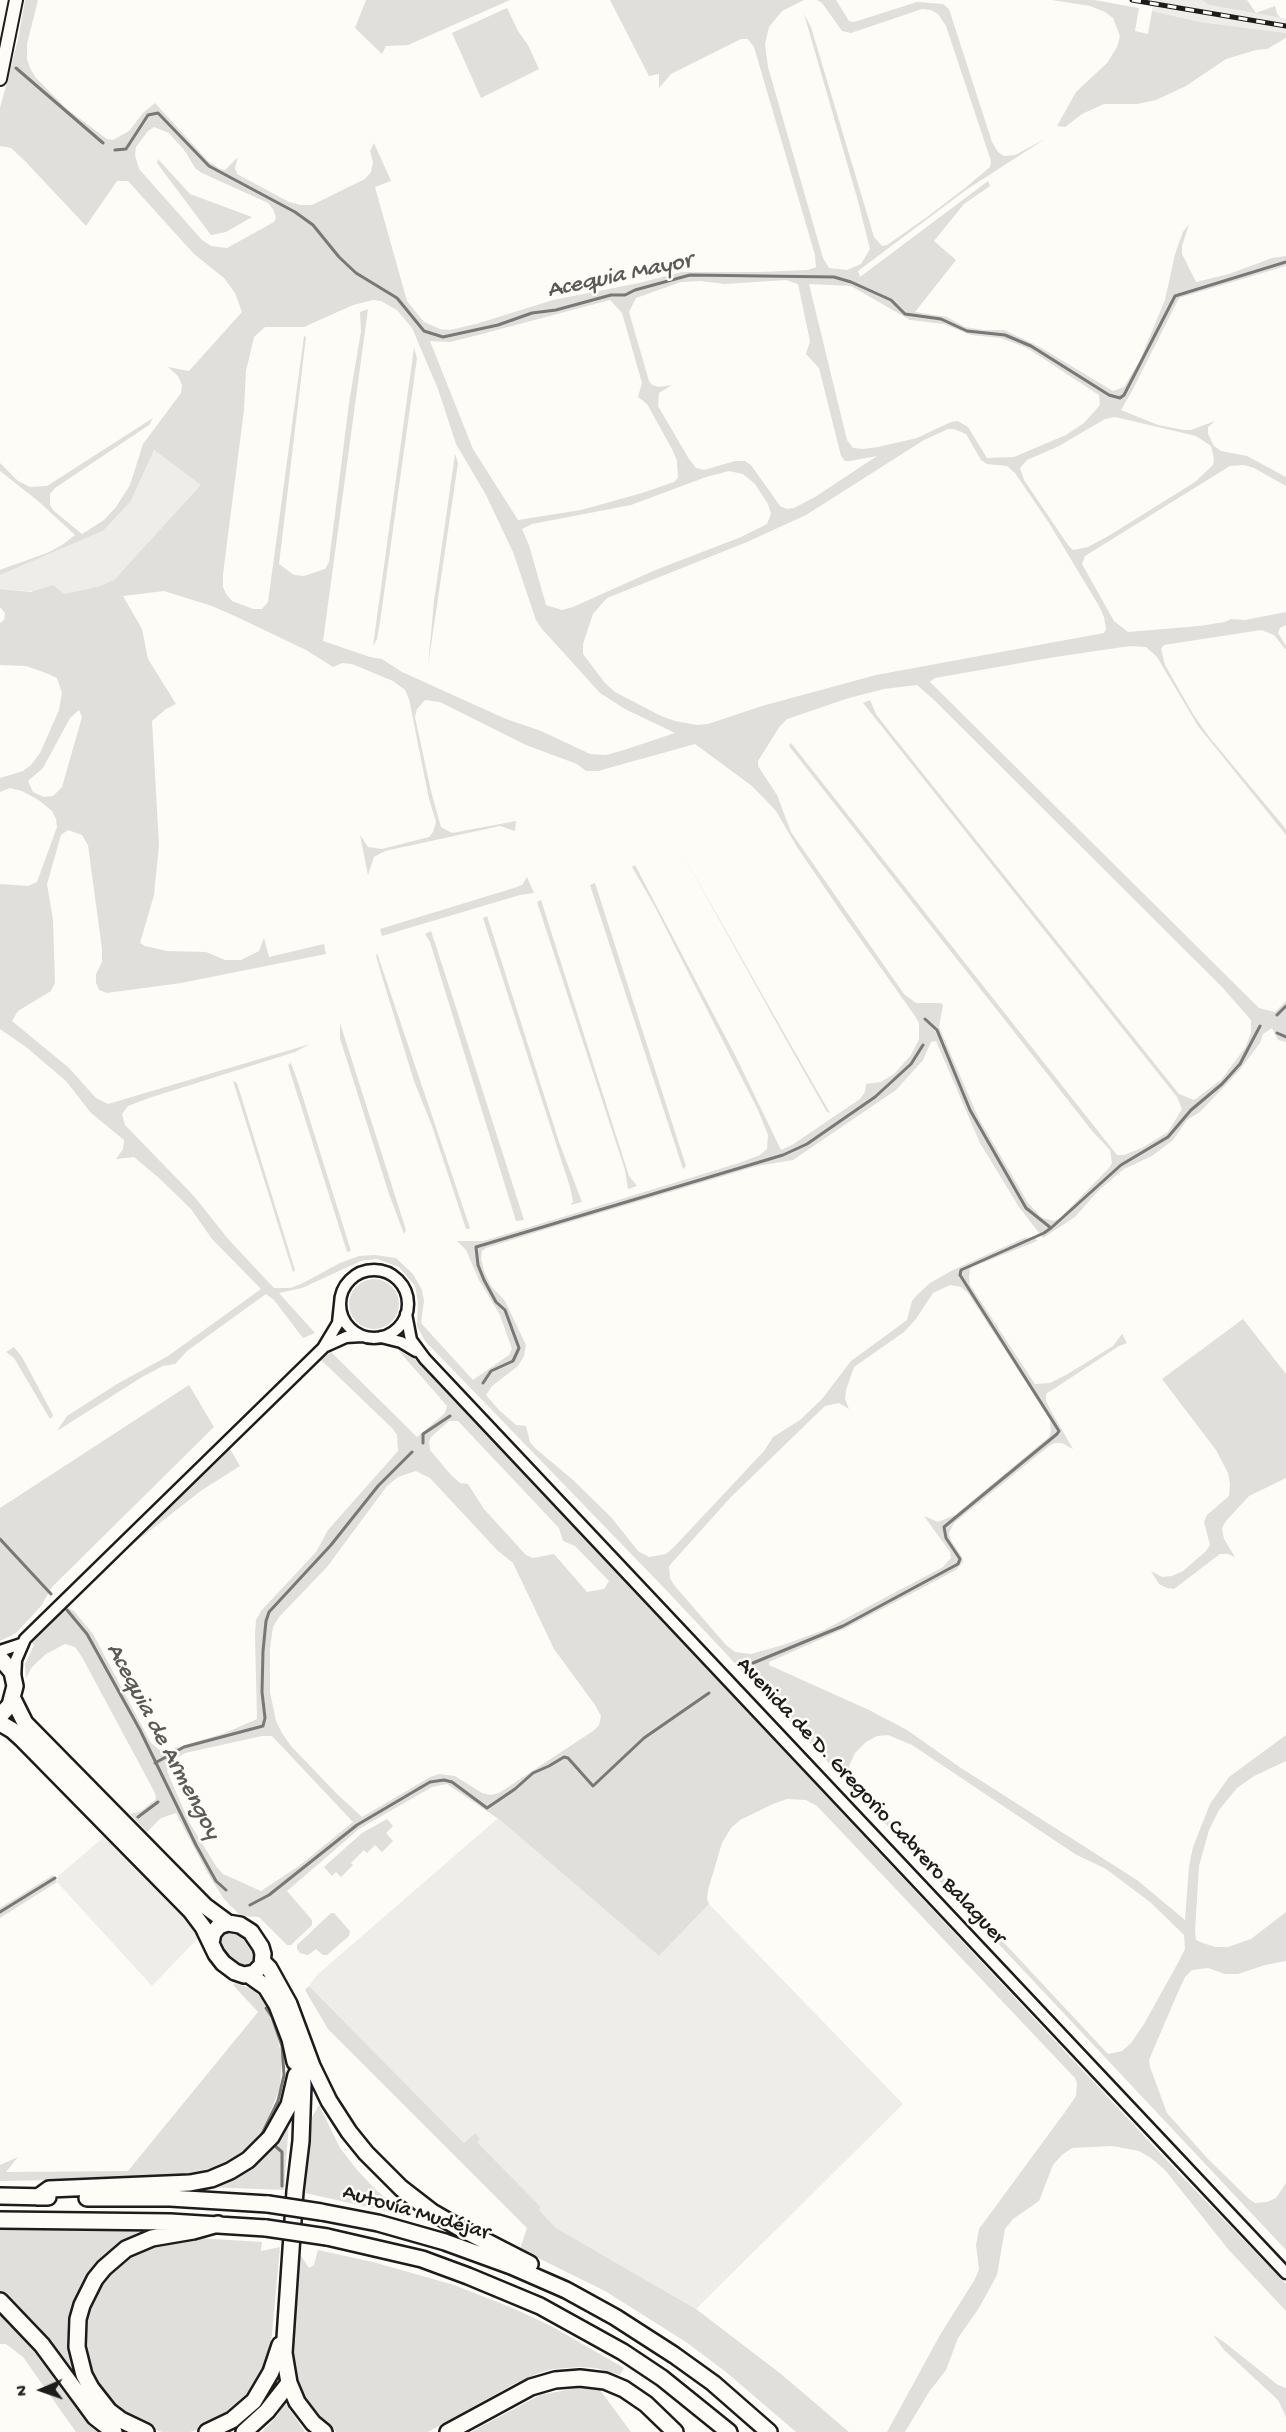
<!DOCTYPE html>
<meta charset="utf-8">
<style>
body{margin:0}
#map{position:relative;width:1286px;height:2432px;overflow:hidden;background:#fdfcf7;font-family:"Gochi Hand",sans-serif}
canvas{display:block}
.north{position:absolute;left:12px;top:2360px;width:60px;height:60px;-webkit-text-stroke:4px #fdfcf7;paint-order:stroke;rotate:268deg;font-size:16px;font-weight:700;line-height:24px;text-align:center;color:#1c1c1c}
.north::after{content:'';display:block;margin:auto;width:21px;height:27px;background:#1c1c1c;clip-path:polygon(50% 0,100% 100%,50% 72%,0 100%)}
</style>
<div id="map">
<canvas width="1286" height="2432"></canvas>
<div class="north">N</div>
</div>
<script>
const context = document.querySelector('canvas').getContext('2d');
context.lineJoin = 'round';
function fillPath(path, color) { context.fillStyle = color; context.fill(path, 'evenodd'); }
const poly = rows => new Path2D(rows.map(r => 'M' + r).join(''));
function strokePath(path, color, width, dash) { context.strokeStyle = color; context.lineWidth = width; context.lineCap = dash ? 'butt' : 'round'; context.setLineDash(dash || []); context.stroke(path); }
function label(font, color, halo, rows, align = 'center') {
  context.font = font + ' "Gochi Hand",sans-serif'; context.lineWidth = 5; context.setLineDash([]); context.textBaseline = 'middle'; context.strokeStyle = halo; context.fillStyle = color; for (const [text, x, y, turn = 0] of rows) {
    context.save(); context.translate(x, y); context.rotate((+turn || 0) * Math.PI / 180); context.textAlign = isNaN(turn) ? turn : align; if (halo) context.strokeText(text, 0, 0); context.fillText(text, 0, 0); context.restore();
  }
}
fillPath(poly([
 [1154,0,1202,0,1209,5,1286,19,1286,33,1200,22,1152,11],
 [154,450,202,485,114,580,100,586,64,594,0,589,0,575,103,531,131,501],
 [497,1819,500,1820,659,1956,709,1904,903,2104,696,2309,556,2228,539,2210,541,2207,477,2142,474,2133,464,2143,309,1986,317,1975],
 [104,1837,181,1915,187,1916,200,1936,152,1986,57,1882,58,1876]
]), '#eeede9');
fillPath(poly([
 [25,0,38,0,27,44,27,59,30,68,36,78,67,109,107,139,113,140,129,131,144,112,155,103,208,161,220,169,225,170,238,157,235,168,237,174,289,202,301,205,312,205,365,179,371,172,373,162,370,151,374,143,391,181,375,187,407,301,424,322,440,329,450,330,476,324,553,300,639,283,682,272,760,272,808,270,816,267,815,255,754,47,748,39,741,39,671,74,659,88,659,74,649,76,610,0,804,0,782,11,769,27,765,44,768,67,823,258,829,268,847,270,861,264,870,249,858,201,804,14,811,27,874,237,882,246,887,245,927,217,965,188,990,167,991,161,946,26,938,14,931,10,922,9,851,33,842,31,822,3,817,0,836,0,849,21,854,22,917,2,943,4,949,9,992,142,998,152,1004,156,1015,155,1045,139,966,190,858,271,860,277,988,181,990,186,964,204,934,241,956,260,915,312,947,317,965,327,984,330,1004,330,1038,346,1113,391,1124,387,1140,360,1165,300,1175,254,1183,232,1189,224,1182,246,1182,254,1196,282,1229,274,1272,258,1286,256,1286,266,1179,298,1131,393,1121,410,1158,425,1184,430,1191,430,1215,421,1208,427,1208,434,1214,446,1221,451,1247,456,1286,477,1286,486,1254,468,1244,465,1230,466,1085,556,1082,564,1114,621,1128,632,1199,626,1225,622,1231,619,1245,620,1286,612,1286,625,1280,628,1278,633,1286,646,1286,650,1274,635,1261,630,1164,645,1161,649,1165,665,1193,714,1210,738,1286,829,1286,835,1198,726,1157,657,1146,647,1130,646,1055,657,935,678,930,682,1259,1008,1275,1012,1286,1001,1286,1042,1278,1040,1272,1028,1263,1034,1260,1043,1239,1071,1200,1112,1187,1120,1173,1140,1152,1156,1124,1169,1098,1191,1075,1217,1043,1238,1019,1207,980,1143,936,1041,931,1042,923,1060,896,1090,793,1160,757,1166,537,1232,486,1248,482,1251,481,1258,484,1271,491,1286,505,1301,526,1345,524,1356,518,1366,492,1386,486,1395,499,1410,516,1425,526,1426,530,1442,535,1448,573,1480,611,1517,638,1551,649,1557,666,1554,674,1547,764,1451,773,1437,800,1420,822,1399,851,1361,907,1320,912,1301,917,1295,930,1283,953,1270,1024,1238,1035,1237,1037,1241,975,1266,970,1269,969,1277,970,1285,1035,1384,1050,1383,1066,1375,1113,1346,1122,1334,1127,1343,1119,1346,1046,1394,1046,1401,1050,1409,1073,1449,1062,1443,1054,1443,1049,1446,954,1523,949,1533,950,1539,962,1557,963,1562,956,1570,846,1628,769,1662,769,1665,869,1710,907,1730,961,1768,1137,1880,1185,1920,1189,1866,1193,1847,1210,1804,1229,1777,1286,1735,1286,1761,1254,1776,1237,1788,1219,1810,1209,1830,1199,1866,1195,1931,1196,1940,1203,1943,1215,1947,1228,1947,1251,1939,1286,1912,1286,1961,1265,1965,1238,1974,1225,1974,1208,1968,1192,1970,1185,1977,1178,1992,1149,2060,1150,2067,1167,2113,1208,2159,1249,2199,1255,2203,1267,2202,1276,2198,1286,2183,1286,2250,668,1592,425,1341,417,1326,418,1302,415,1286,399,1267,377,1259,361,1261,302,1288,279,1293,315,1333,303,1338,274,1300,266,1294,187,1351,175,1364,163,1366,142,1377,57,1431,67,1416,117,1384,168,1356,261,1289,212,1239,191,1209,159,1178,134,1157,116,1159,123,1149,124,1140,91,1113,66,1081,26,1047,0,1029,0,884,28,886,37,882,57,827,56,819,52,811,40,801,22,791,10,788,0,792,0,778,23,771,31,765,40,753,59,710,62,693,57,678,46,673,26,666,0,665,0,623,4,620,5,613,0,607,0,589,31,592,53,585,64,594,100,586,114,580,201,485,154,450,131,501,103,531,0,575,0,570,5,568,47,553,62,545,75,535,38,501,0,471,0,463,18,481,30,487,47,486,153,418,149,425,55,488,50,494,50,505,54,511,82,534,104,520,116,507,130,485,143,444,181,393,182,385,178,376,168,367,189,371,242,312,235,293,224,278,194,254,128,181,117,181,86,226,24,160,11,148,0,146,0,108,18,40],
 [154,127,169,133,185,151,195,168,202,173,268,203,273,209,276,217,274,222,227,248,211,246,202,240,139,169,135,155,136,147,148,131],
 [786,280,798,284,810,341,806,354,819,368,841,456,845,461,850,461,877,456,815,497,794,508,787,509,780,506,751,465,745,461,735,461,704,470,696,468,689,459,658,406,659,393,672,385,659,387,652,385,649,381,629,312,636,298,681,282,701,281,725,284],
 [809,284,851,286,910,320,944,324,971,335,1001,338,1027,348,1099,395,1100,405,1084,423,1066,435,1014,457,987,458,968,427,958,421,951,422,917,438,878,447,863,449,853,448,847,440],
 [373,300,381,301,397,310,412,328,438,389,456,444,486,495,513,552,536,620,542,629,600,693,625,709,675,733,624,750,606,755,590,754,541,731,506,719,402,672,382,659,370,657,323,641,368,309,360,312,361,331,349,403,329,562,325,569,304,576,294,575,279,564,306,337,304,336,268,602,262,609,253,609,232,601,226,594,223,587,223,574,244,410,246,371,254,337,265,327,304,327,353,305],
 [610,300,622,313,642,383,638,397,647,404,672,449,677,461,678,478,674,482,642,493,581,510,518,520,473,449,430,341,450,342,478,335],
 [1115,417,1196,436,1211,446,1214,459,1213,465,1195,482,1110,535,1088,547,1073,550,1068,545,1024,480,1020,468,1027,460,1059,446,1105,419],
 [948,429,954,429,966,434,981,460,987,464,1007,466,1015,473,1049,523,1099,606,1104,617,1106,629,1104,633,876,675,762,706,708,724,697,725,675,721,661,716,615,692,605,683,583,654,583,644,593,614,607,598,747,542,806,515,924,440],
 [729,471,743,474,755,484,768,504,771,514,767,524,741,537,653,571,573,607,562,610,546,605,529,545,522,529,532,524,631,505,706,477],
 [164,591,212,606,237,617,306,650,333,667,342,663,352,664,393,681,405,690,409,699,429,799,436,822,433,832,429,837,382,849,368,847,360,835,368,875,374,857,385,851,500,826,515,831,516,821,452,833,441,827,431,791,415,717,417,709,425,700,440,702,526,745,577,764,586,771,598,771,695,744,752,786,776,811,797,847,844,916,915,1016,919,1023,919,1039,911,1055,894,1074,881,1082,866,1084,865,1092,860,1099,792,1145,781,1150,736,1057,635,865,632,867,655,907,758,1110,768,1135,767,1149,760,1155,739,1163,530,1227,483,1241,457,1241,466,1250,479,1280,500,1315,512,1349,509,1355,473,1380,421,1323,424,1301,422,1290,413,1274,396,1258,375,1255,359,1256,340,1263,301,1284,290,1288,274,1288,229,1240,193,1195,125,1125,122,1114,128,1106,149,1098,295,1052,310,1044,108,1104,96,1098,69,1068,12,1021,18,1011,51,991,55,983,53,920,47,884,61,835,68,830,82,835,88,845,102,949,102,962,96,974,96,983,99,990,107,993,181,983,326,954,324,944,269,957,264,938,259,951,241,960,225,960,206,952,167,951,145,946,140,943,154,895,159,845,152,721,166,709,176,704,148,659,142,629,123,596],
 [917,685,934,700,1222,987,1251,1020,1251,1033,1245,1048,1221,1080,1194,1100,1179,1094,893,736,876,714,870,700,863,703,1177,1097,1182,1109,1168,1132,1142,1148,1124,1155,1117,1155,791,743,789,746,1093,1132,1110,1150,1112,1163,1109,1168,1060,1218,1054,1221,1042,1218,1028,1203,978,1117,939,1027,943,1005,941,1003,916,1003,904,994,791,832,777,795,758,766,758,761,780,726,787,719,849,698,884,689],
 [79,710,82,717,62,787,53,796,44,797,33,792,28,781,43,768,70,718],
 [950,1285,961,1287,968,1293,1016,1367,1050,1420,1051,1432,1049,1437,955,1515,938,1522,924,1516,950,1552,951,1558,943,1567,824,1630,783,1645,751,1654,735,1652,726,1645,674,1585,670,1578,669,1566,731,1497,825,1406,839,1403,849,1409,845,1399,846,1390,854,1367,904,1332,916,1319,933,1293],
 [888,1735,912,1745,1075,1854,1106,1869,1150,1902,1184,1935,1185,1949,1179,1961,1144,2024,1131,2043,1122,2051,1108,2054,851,1779,848,1774,849,1766,855,1753,866,1742,877,1736],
 [366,0,510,0,408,45,386,46,382,54,355,28],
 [1052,0,1094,0,1139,8,1135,31,1148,34,1152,11,1200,22,1286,33,1286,38,1267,49,1256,50,1226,59,1186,86,1156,100,1137,104,1104,104,1082,114,1065,127,1057,126,1076,92,1107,63,1117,47,1120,36,1113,18,1105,12,1090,6],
 [1202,0,1247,0,1256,13,1275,6,1277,14,1281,18,1209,5],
 [507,8,518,31,528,45,539,69,481,98,452,33],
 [158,159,190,194,252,217,226,232,211,235,157,163],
 [414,348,417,358,380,622,377,639,373,646],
 [455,454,458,463,428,666,434,601],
 [682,853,792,1047,830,1113,827,1112,790,1047],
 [527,877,534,893,520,895,382,936,380,929,514,888,522,885],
 [595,883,686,1166,683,1169,590,885],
 [541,900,629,1176,637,1186,628,1189,625,1170,537,902],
 [487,916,559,1142,582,1202,571,1205,573,1201,570,1187,483,918],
 [431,931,452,995,524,1220,516,1221,430,942,425,934],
 [377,953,470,1228,469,1229,466,1229,432,1126,414,1081,383,980,376,956],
 [340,1023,406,1230,404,1234,389,1194,345,1054,340,1039],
 [291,1063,298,1082,351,1251,347,1252,288,1065],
 [233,1081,237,1083,295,1270,293,1272],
 '349 1304a25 25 0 1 1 50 0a25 25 0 1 1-50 0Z',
 [1243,1319,1286,1374,1286,1478,1249,1496,1226,1521,1222,1528,1224,1539,1235,1557,1228,1554,1220,1554,1174,1589,1167,1588,1159,1584,1151,1571,1162,1577,1172,1576,1183,1571,1206,1551,1210,1545,1204,1522,1207,1515,1229,1496,1230,1484,1228,1473,1216,1450,1162,1379],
 [14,1347,22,1357,52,1413,53,1416,50,1419,14,1358,6,1352],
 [398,1350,420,1362,1176,2170,1286,2284,1286,2311,1228,2249,1165,2170,1151,2158,1139,2151,1112,2146,1072,2148,1062,2155,1053,2165,1039,2201,1013,2219,1005,2229,997,2275,979,2308,958,2338,946,2370,929,2392,905,2432,887,2432,940,2335,975,2279,979,2269,976,2245,979,2229,1065,2112,1076,2096,1077,2083,1075,2078,817,1806,806,1800,787,1799,773,1804,740,1820,731,1828,722,1843,708,1890,707,1899,709,1904,659,1956,500,1820,447,1784,432,1787,359,1829,287,1891,312,1920,312,1925,291,1945,287,1945,259,1917,241,1916,224,1899,207,1872,176,1813,161,1818,147,1832,130,1814,141,1811,156,1799,155,1793,82,1657,75,1647,65,1644,46,1654,32,1667,26,1678,25,1664,34,1645,31,1641,50,1621,56,1618,65,1606,74,1611,93,1634,151,1743,162,1752,225,1733,257,1719,255,1635,256,1620,261,1611,316,1552,328,1530,398,1451,397,1435,393,1429,321,1360,331,1352,417,1437,445,1413,447,1406],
 [449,1421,458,1421,559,1528,563,1541,575,1546,609,1581,604,1589,587,1592,554,1554,533,1558,526,1555,484,1509,468,1484,460,1483,451,1475,430,1450,429,1442,431,1437],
 [416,1471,430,1478,497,1550,513,1563,554,1649,595,1705,601,1716,599,1725,593,1731,499,1793,491,1795,482,1793,455,1776,439,1774,430,1777,362,1817,337,1794,291,1746,282,1733,276,1721,270,1692,270,1648,273,1627,279,1617,327,1567,387,1486,398,1477],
 [262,1736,272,1736,353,1822,299,1866,261,1891,223,1874,216,1866,189,1822,167,1771,172,1761,185,1753],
 [189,1385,214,1427,52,1587,41,1606,16,1633,0,1641,0,1508],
 [230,1449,240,1466,202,1490,124,1551],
 [387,1819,393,1826,386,1833,393,1841,382,1852,375,1845,367,1853,364,1850,351,1863,353,1865,341,1877,336,1872,332,1876,324,1867,362,1833],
 [53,1875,57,1882,0,1918,0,1908],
 [331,1913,334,1913,350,1931,349,1936,327,1955,323,1955,316,1949,308,1955,300,1953,297,1949,297,1945],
 [229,1930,245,1938,254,1951,255,1959,250,1966,240,1967,222,1951,219,1942,220,1937],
 [235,1983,253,1989,267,2004,264,2007,271,2018,277,2035,282,2059,280,2087,265,2126,260,2135,261,2137,241,2156,228,2164,185,2174,108,2179,0,2181,0,2165,18,2157,6,2172,128,2171,258,2012,233,1985],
 [309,1986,464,2143,475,2133,480,2139,477,2142,541,2207,539,2210,556,2228,696,2309,781,2374,849,2432,796,2432,726,2372,686,2342,605,2291,520,2249,527,2228,328,2029,305,1990],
 [319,2105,340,2148,358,2171,377,2191,409,2216,305,2193,312,2117],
 [285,2119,289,2121,284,2190,204,2187,224,2179],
 [0,2229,154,2231,110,2253,71,2348,131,2432,122,2432,110,2425,27,2320,0,2291],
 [198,2238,262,2242,261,2251,280,2247,270,2355,251,2398,217,2424,190,2432,162,2432,136,2423,102,2398,84,2360,84,2320,93,2294,109,2272,130,2255,155,2245],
 [318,2250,373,2262,454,2285,515,2309,553,2327,624,2368,620,2375,596,2368,580,2367,553,2369,539,2373,514,2384,428,2432,337,2432,318,2418,303,2398,293,2370,292,2332,300,2254,309,2268,314,2265],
 [0,2310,35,2348,89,2424,97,2432,76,2432,23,2357,6,2344,0,2344],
 [1213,2335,1224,2342,1278,2385,1286,2388,1286,2417,1278,2400,1224,2350],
 [577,2388,600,2390,631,2432,471,2432,540,2395],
 [285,2402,305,2432,262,2432,277,2416]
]), '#e0dfdb');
strokePath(poly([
 [16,68,103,143],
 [115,150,126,149,148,115,158,113,209,166,295,212,313,225,339,257,356,273,397,298,424,331,443,337,498,325,532,313,556,310,611,295,625,295,635,290,690,275,834,277,851,282,891,300,905,314,941,319,967,331,1005,335,1031,346,1109,395,1120,398,1124,395,1175,296,1286,262],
 [1277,1015,1286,1006],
 [925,1019,937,1030,970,1110,1026,1208,1051,1228,1121,1165,1168,1137,1191,1110,1222,1084,1240,1064,1260,1026],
 [1277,1033,1286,1037],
 [483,1383,491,1371,513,1361,519,1348,505,1310,496,1302,484,1280,478,1265,476,1247,783,1155,807,1144,875,1097,911,1064,923,1045],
 [423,1443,423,1434,450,1416],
 [0,1539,51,1594],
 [67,1610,87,1634,140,1730,196,1845,216,1881,226,1890],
 [753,1663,843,1626,958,1564,960,1559,946,1538,944,1527,1057,1434,1059,1431,960,1275,961,1270,1044,1233,1051,1228],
 [155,1763,184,1747,263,1726,265,1718,262,1692,263,1651,266,1621,269,1612,331,1545,378,1486,412,1452],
 [138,1817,158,1802],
 [250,1905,269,1895,357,1825,430,1782,444,1780,452,1782,487,1808,515,1789,533,1773,549,1766,564,1757,568,1758,593,1786,644,1738,709,1693],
 [0,1912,55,1878],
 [262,2134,278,2101,284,2075,282,2046,272,2017,266,2008],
 [274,2145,282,2152,282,2186]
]), '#797876', 3);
const minor = poly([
 '340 1304a34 34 0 1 1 68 0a34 34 0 1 1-68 0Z',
 [406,1314,411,1340,425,1359,1286,2273],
 [381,1337,401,1342,416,1351],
 [326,1346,346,1337,362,1336],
 [0,1651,21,1644],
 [15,1679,16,1660,25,1639,323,1348,338,1323,340,1304]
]);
const major = poly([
 [0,79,16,0]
]);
const highway = poly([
 [0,1658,12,1672,15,1686,10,1705,0,1716],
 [13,1699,25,1723,205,1906,228,1923],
 [0,1723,12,1730,22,1739,191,1911,203,1927,216,1954,223,1963,235,1972,244,1975,254,1973,262,1965,263,1954,261,1947,251,1932,240,1925,228,1923,219,1926,213,1933,211,1943],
 [263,1962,269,1968,289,2004,312,2066,329,2101,349,2132,366,2153,401,2188,432,2212,458,2227,530,2264],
 [249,1975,266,1987,277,2005,290,2039,295,2062],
 [300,2051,303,2084,301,2141,295,2191,284,2353,289,2383,297,2402,313,2423,324,2432],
 [0,2196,48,2197],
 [38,2197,49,2189,190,2183,211,2179,230,2171,248,2160,271,2137,289,2105,296,2075],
 [87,2198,170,2198,268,2204],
 [321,2212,378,2223,445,2242,511,2266,566,2290,615,2317,674,2355,713,2383,769,2432],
 [0,2220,170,2222,266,2228],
 [327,2237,422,2259,468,2276,540,2306,623,2352,662,2378,729,2432],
 [0,2301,42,2345,95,2417,114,2432],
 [146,2432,121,2420,109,2411,91,2388,84,2375,77,2347,78,2319,82,2305,95,2279,104,2268,126,2249,152,2238,193,2231,218,2224],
 [207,2432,232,2420,254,2401,271,2372,280,2345],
 [244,2432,267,2411,289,2383],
 [448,2432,531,2387,555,2380,580,2378,605,2381,624,2389,646,2404,675,2432]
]);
strokePath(minor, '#1c1c1c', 15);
strokePath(major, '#1c1c1c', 16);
strokePath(highway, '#1c1c1c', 20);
strokePath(minor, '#fdfcf7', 10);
strokePath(major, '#fdfcf7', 12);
strokePath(highway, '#fdfcf7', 15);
const rail = poly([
 [1132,0,1286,26]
]);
strokePath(rail, '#1c1c1c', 5);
strokePath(rail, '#fdfcf7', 3, [9]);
const highwayBridge = poly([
 [268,2204,321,2212],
 [266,2228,327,2237]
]);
strokePath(highwayBridge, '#1c1c1c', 20, []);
strokePath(highwayBridge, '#fdfcf7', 15);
label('22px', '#1c1c1c', '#fdfcf7', [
 ["Avenida de D. Gregorio Cabrero Balaguer",870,1802,47],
 ["Autovía Mudéjar",416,2214,16]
]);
label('italic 24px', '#5a5a58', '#fdfcf7', [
 ["Acequia Mayor",620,277,-12],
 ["Acequia de Armengoy",162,1742,62]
]);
</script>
